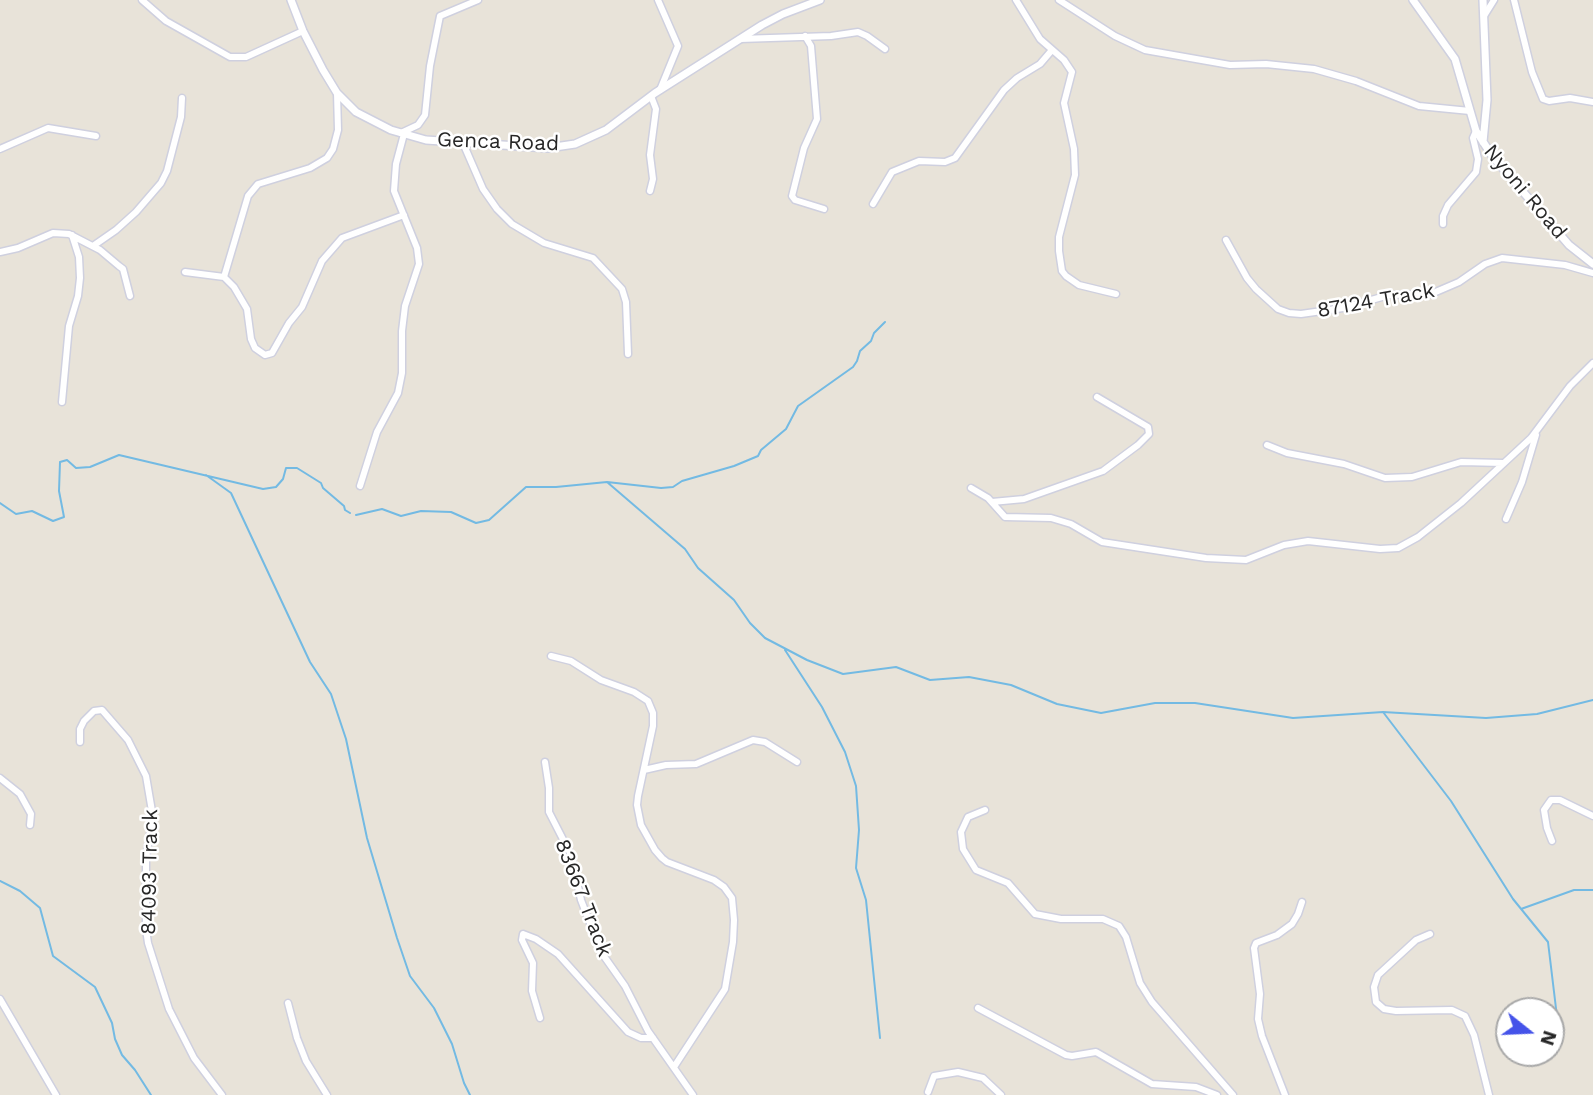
<!DOCTYPE html>
<style>
body{margin:0}
#map{position:relative;width:1593px;height:1095px;overflow:hidden;background:#e8e3d9;font-family:"Work Sans",sans-serif}
canvas{display:block}
.north{position:absolute;left:1495px;top:997px;width:70px;height:70px;box-sizing:border-box;background:#fff;border:2px solid #a9a9a9;border-radius:50%;rotate:108deg;font-size:19px;font-weight:700;line-height:28px;text-align:center;color:#272727}
.north::after{content:'';display:block;margin:auto;width:24px;height:32px;background:#4553e9;clip-path:polygon(50% 0,100% 100%,50% 72%,0 100%)}
</style>
<div id="map">
<canvas width="1593" height="1095"></canvas>
<div class="north">N</div>
</div>
<script>
const context = document.querySelector('canvas').getContext('2d');
context.lineJoin = 'round';
const poly = rows => new Path2D(rows.map(r => 'M' + r).join(''));
function strokePath(path, color, width, dash) { context.strokeStyle = color; context.lineWidth = width; context.lineCap = dash ? 'butt' : 'round'; context.setLineDash(dash || []); context.stroke(path); }
function label(font, color, halo, rows, align = 'center') {
  context.font = font + ' "Work Sans",sans-serif'; context.lineWidth = 5; context.setLineDash([]); context.textBaseline = 'middle'; context.strokeStyle = halo; context.fillStyle = color; for (const [text, x, y, turn = 0] of rows) {
    context.save(); context.translate(x, y); context.rotate((+turn || 0) * Math.PI / 180); context.textAlign = isNaN(turn) ? turn : align; if (halo) context.strokeText(text, 0, 0); context.fillText(text, 0, 0); context.restore();
  }
}
strokePath(poly([
 [206,475,231,493,310,662,331,694,346,739,367,838,397,938,410,976,434,1008,452,1044,464,1083,470,1095],
 [607,482,685,549,698,568,734,600,750,623,765,638,807,660,843,674,896,667,930,680,969,677,1011,685,1057,704,1101,713,1155,703,1195,703,1293,718,1383,712,1451,801,1513,899,1548,942,1558,1025],
 [0,503,16,514,32,511,53,521,64,517,59,491,60,462,67,460,76,468,90,467,119,455,263,489,276,487,283,479,286,468,297,468,321,483,323,488,344,506,345,510,350,513],
 [356,515,382,509,401,516,421,511,451,512,476,523,489,520,526,487,556,487,607,482,661,488,673,487,682,481,734,466,758,456,761,450,786,429,798,406,853,367,857,361,860,351,871,341,874,333,885,322],
 [785,650,822,707,845,752,856,786,859,830,856,868,866,900,880,1038],
 [1383,712,1486,718,1537,714,1593,700],
 [0,881,20,891,40,908,53,956,95,987,112,1023,115,1039,122,1055,135,1070,151,1095],
 [1521,909,1574,890,1593,890]
]), '#73bae3', 2);
const minor = poly([
 [142,0,166,21,230,57,246,57,303,31],
 [658,0,678,46,660,90],
 [1016,0,1040,39,1064,60,1072,72,1064,103,1074,149,1075,175,1059,237,1059,251,1062,271,1066,276,1079,285,1116,294],
 [1059,0,1115,36,1145,50,1230,65,1266,64,1314,69,1356,81,1419,106,1470,111],
 [1514,0,1532,72,1543,99,1549,101,1570,98,1593,102],
 [1484,16,1494,0],
 [805,36,811,46,817,119,804,148,792,196,795,200,824,209],
 [740,39,831,36,858,32,867,36,885,49],
 [337,93,338,130,333,149,327,158,310,168,258,184,248,196,224,277,234,287,247,309,251,339,255,348,265,355,272,353,289,323,302,307,322,261,342,238,404,215],
 [401,133,418,125,425,115,430,66,440,16,478,0],
 [463,143,483,189,497,209,512,224,544,243,593,258,622,289,626,302,628,354],
 [0,149,48,128,96,136],
 [650,191,653,179,650,155,656,109,651,96],
 [873,204,892,172,919,161,945,162,955,158,1004,90,1017,78,1040,64,1052,50],
 [1443,224,1443,216,1448,205,1476,172,1478,159,1473,138,1476,131],
 [1226,240,1247,278,1256,289,1278,309,1289,313,1301,314,1343,308,1389,295,1431,294,1459,282,1485,264,1502,258,1565,265,1593,273],
 [93,246,116,230,136,212,161,183,167,171,181,117,182,98],
 [0,252,18,248,53,233,69,234,100,250,119,266,123,269,130,296],
 [185,272,224,277],
 [62,402,69,326,78,296,80,278,79,257,72,235],
 [1267,445,1287,453,1344,464,1385,478,1412,477,1461,462,1503,463],
 [360,486,377,432,398,393,402,373,402,331,405,306,419,264,417,248,394,191,396,164,404,134],
 [971,488,988,498,1005,517,1051,518,1071,524,1102,542,1206,558,1246,560,1284,545,1308,541,1380,549,1398,548,1418,537,1461,503,1531,438,1570,386,1593,363],
 [992,502,1024,499,1103,471,1138,445,1149,434,1148,427,1097,397],
 [1506,519,1522,482,1536,435],
 [551,656,571,661,601,680,634,692,648,701,653,713,653,726,638,796,637,805,641,825,655,850,662,858,667,862,714,880,724,887,732,898,734,920,733,942,725,989,674,1067],
 [80,742,80,729,84,721,94,711,102,710,128,740,146,776,153,817,146,857,146,929,148,943,169,1009,194,1058,222,1095],
 [545,762,549,788,549,812,571,855,581,900,601,952,625,986,648,1031,693,1095],
 [644,770,666,765,696,764,753,740,765,742,797,762],
 [0,778,20,794,31,814,30,825],
 [985,810,968,817,961,832,963,849,976,870,1008,883,1035,914,1061,919,1103,919,1119,926,1126,937,1140,983,1152,1002,1233,1095],
 [1552,841,1547,828,1544,810,1551,800,1560,800,1593,816],
 [1430,934,1416,940,1378,975,1374,987,1376,1002,1384,1009,1396,1011,1452,1010,1465,1016,1474,1035,1489,1095],
 [0,999,56,1095],
 [288,1003,297,1038,306,1061,327,1095],
 [978,1008,1066,1055,1072,1056,1096,1052,1152,1084,1196,1087,1217,1095],
 [540,1018,532,991,533,963,522,940,523,934,536,939,558,954,628,1032,641,1038,653,1038],
 [928,1092,934,1076,958,1072,983,1078,1001,1095],
 [1285,1095,1262,1036,1258,1019,1260,994,1254,948,1256,943,1277,935,1292,924,1298,914,1302,902]
]);
const tertiary = poly([
 [291,0,303,31,323,70,337,93,356,112,391,130,426,140,548,148,575,144,606,130,655,93,762,25,783,14,820,0],
 [1413,0,1455,59,1476,131,1493,157,1569,245,1593,264],
 [1483,142,1487,100,1483,0]
]);
strokePath(minor, '#cfd0df', 9);
strokePath(tertiary, '#cfd0df', 10);
strokePath(minor, '#fff', 6);
strokePath(tertiary, '#fff', 7);
label('21px', '#272727', '#fff', [
 ["Genca Road",498,142,2],
 ["Nyoni Road",1525,192,50],
 ["87124 Track",1376,301,-10],
 ["84093 Track",150,872,-89],
 ["83667 Track",583,898,69]
]);
</script>
